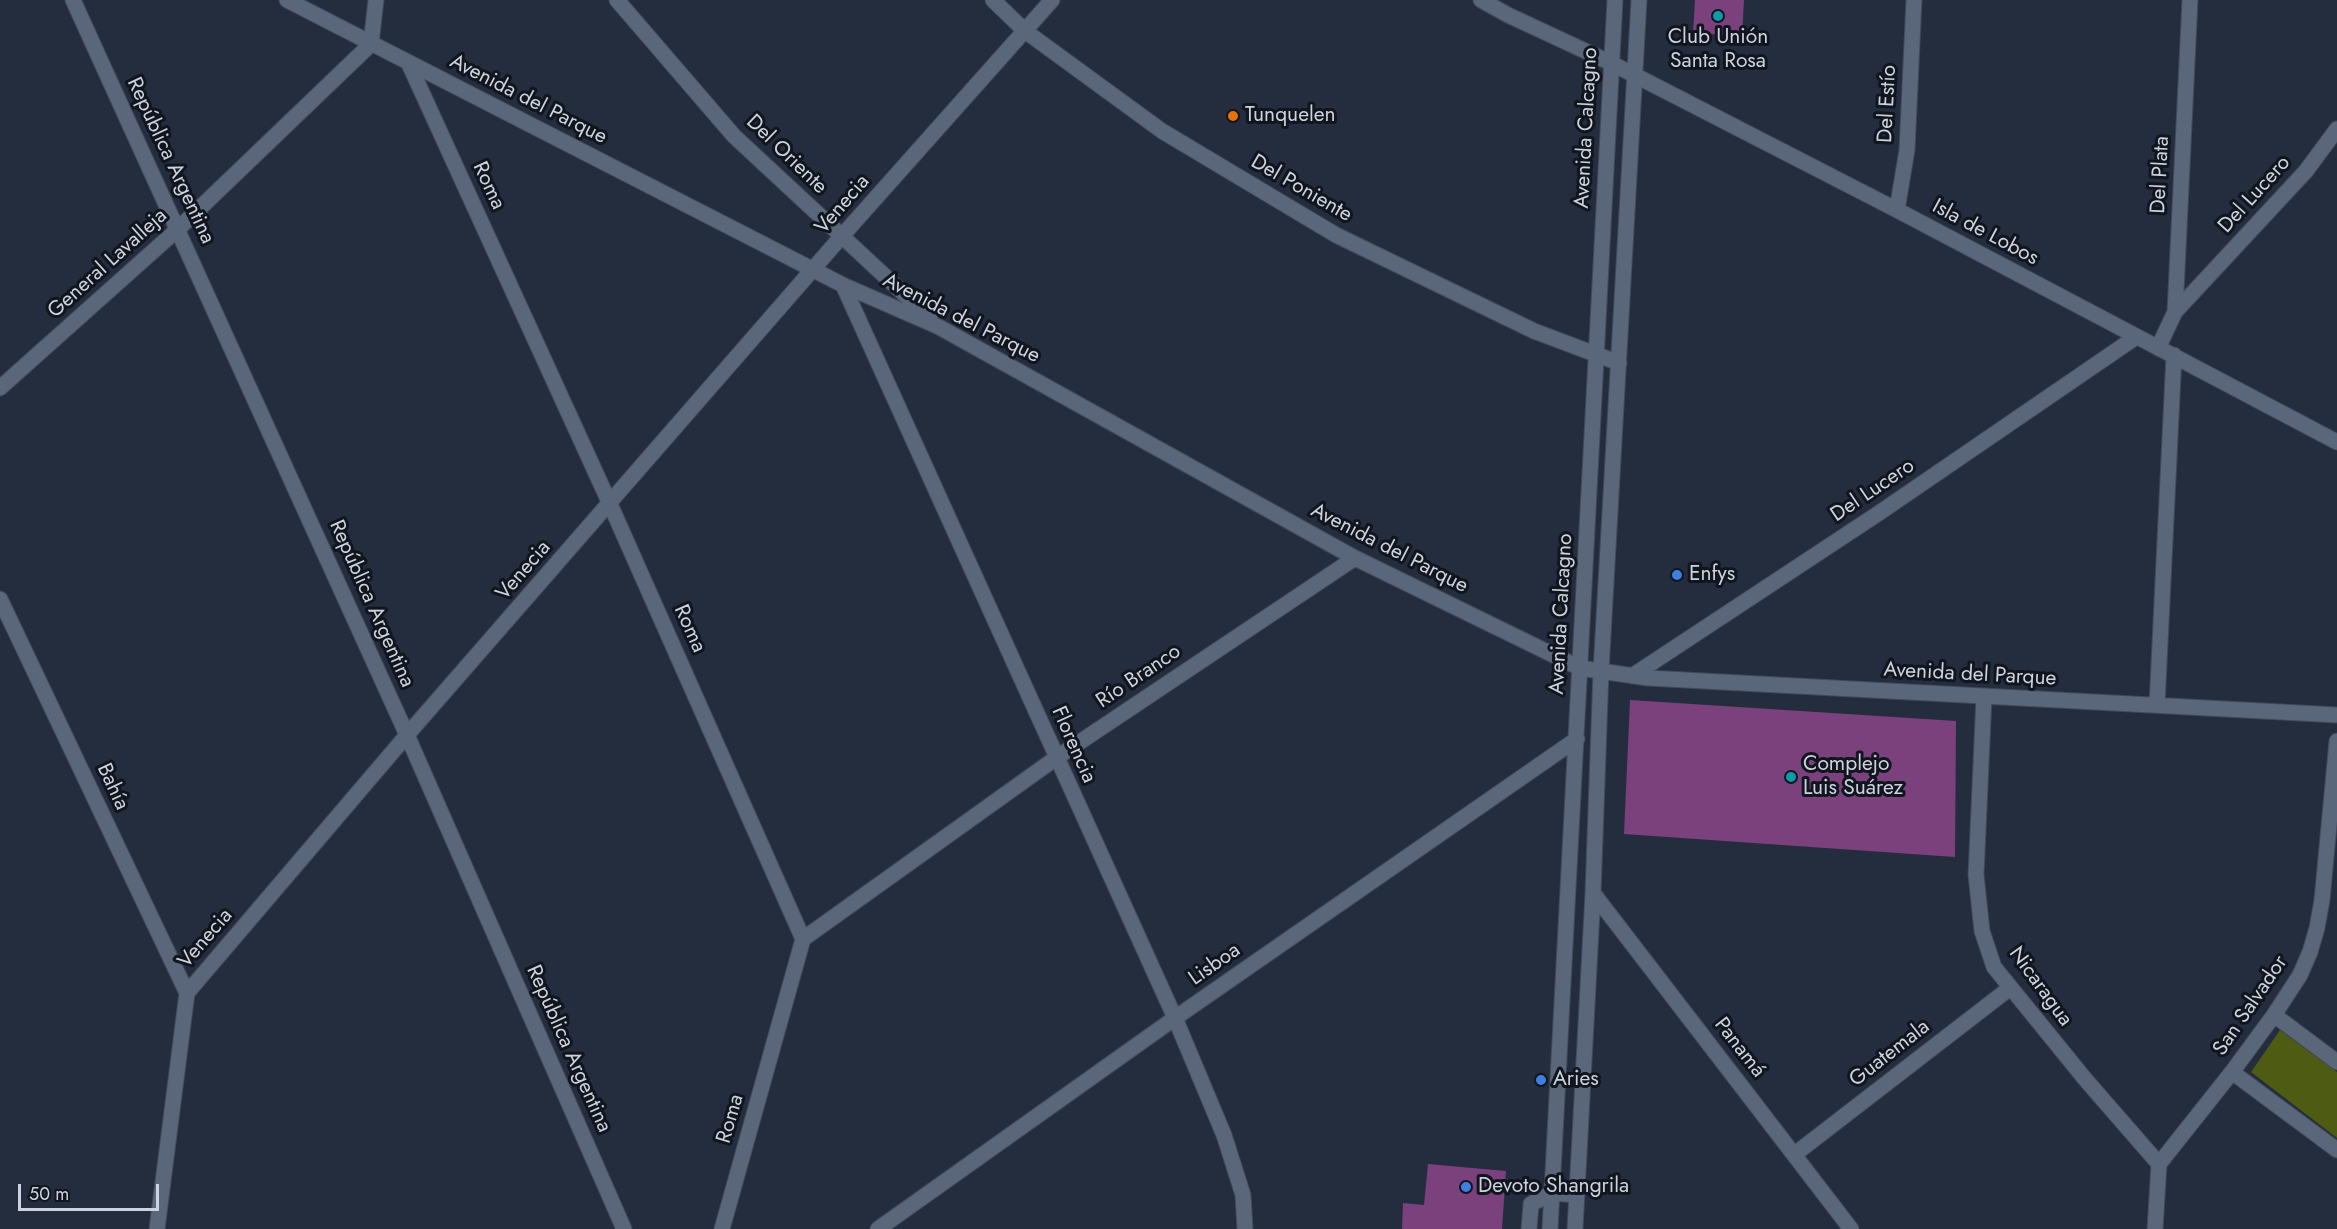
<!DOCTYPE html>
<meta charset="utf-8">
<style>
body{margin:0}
#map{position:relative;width:2337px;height:1229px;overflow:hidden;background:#232d3e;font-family:Jost,sans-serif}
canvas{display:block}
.scale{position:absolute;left:18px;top:1184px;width:141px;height:27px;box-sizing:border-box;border:3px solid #ccd3de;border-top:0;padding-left:8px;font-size:18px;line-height:21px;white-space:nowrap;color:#ccd3de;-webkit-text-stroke:4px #11151d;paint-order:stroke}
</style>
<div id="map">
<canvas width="2337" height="1229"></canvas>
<div class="scale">50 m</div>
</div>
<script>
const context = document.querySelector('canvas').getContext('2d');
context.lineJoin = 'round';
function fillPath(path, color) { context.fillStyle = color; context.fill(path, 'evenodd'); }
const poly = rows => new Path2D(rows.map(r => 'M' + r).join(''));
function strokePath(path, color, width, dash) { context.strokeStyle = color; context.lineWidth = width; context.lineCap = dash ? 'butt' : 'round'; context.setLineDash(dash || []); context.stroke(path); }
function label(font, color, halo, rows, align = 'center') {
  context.font = font + ' Jost,sans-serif'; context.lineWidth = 6; context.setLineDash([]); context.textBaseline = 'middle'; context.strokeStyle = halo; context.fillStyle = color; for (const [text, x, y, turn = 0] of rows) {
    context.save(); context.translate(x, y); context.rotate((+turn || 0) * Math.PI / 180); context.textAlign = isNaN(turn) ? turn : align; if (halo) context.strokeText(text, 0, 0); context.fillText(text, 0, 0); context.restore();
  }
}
fillPath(poly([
 [2280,1030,2337,1072,2337,1138,2251,1072]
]), '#4e5b13');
fillPath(poly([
 [1695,0,1744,0,1742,36,1693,33],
 [1630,700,1956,721,1955,857,1624,834],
 [1428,1164,1506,1171,1502,1229,1402,1229,1403,1203,1424,1205]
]), '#7b417c');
const minor = poly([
 [73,0,407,735,624,1229],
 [287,0,843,285,939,327,1355,558,1580,668,1648,678,2337,715],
 [617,0,734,136,930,318],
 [993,0,1025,31,1162,131,1336,235,1534,331,1619,363],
 [1481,0,1508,15,1611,63,1897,210,2337,442],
 [409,64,610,504,803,939,722,1229],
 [1897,210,1907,150,1914,0],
 [843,285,1175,1018,1224,1135,1243,1195,1245,1229],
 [2175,312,2306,171,2337,129],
 [2158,348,2175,312,2190,0],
 [0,388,178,229,371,44,376,0],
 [0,599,187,993],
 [1632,676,1879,513,2136,337],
 [1984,697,1976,875,1982,931,1994,967,2085,1079,2159,1164,2155,1229],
 [2157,705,2174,355],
 [1593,893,1851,1229],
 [803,939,1056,758,1355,558],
 [2274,1015,2337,1062],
 [2232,1072,2337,1150],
 [1795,1154,2010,988],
 [2159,1164,2232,1072,2274,1015,2300,975,2310,952,2317,928,2322,900,2337,741],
 [157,1229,187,993,407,735,841,237,1052,0],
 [878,1229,1175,1018,1577,739],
 [1529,1229,1531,1204,1552,1193,1577,1195],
 [1550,1229,1615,0],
 [1575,1229,1593,893,1601,671,1639,0]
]);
strokePath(minor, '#424a58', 17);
strokePath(minor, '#5a6679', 15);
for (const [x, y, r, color] of [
 [1718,16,6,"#0f9aa8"],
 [1233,116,6,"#e8710a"],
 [1677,575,6,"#3f7fe0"],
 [1791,777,6,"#0f9aa8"],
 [1541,1080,6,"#3f7fe0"],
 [1466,1187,6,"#3f7fe0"]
]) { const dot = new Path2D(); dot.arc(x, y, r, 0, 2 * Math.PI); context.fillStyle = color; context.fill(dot); strokePath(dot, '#11151d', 2); }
label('21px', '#ccd3de', '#11151d', [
 ["Club Unión",1718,38,"center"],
 ["Santa Rosa",1718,62,"center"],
 ["Tunquelen",1245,116],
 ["Enfys",1689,575],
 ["Complejo",1803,765],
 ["Luis Suárez",1803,789],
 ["Aries",1553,1080],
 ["Devoto Shangrila",1478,1187]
], 'left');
label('21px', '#ccd3de', '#11151d', [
 ["Avenida del Parque",528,100,27],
 ["Del Estío",1888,104,-87],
 ["Avenida Calcagno",1587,128,-87],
 ["Del Oriente",786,155,44],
 ["República Argentina",170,161,65],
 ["Del Plata",2161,175,-87],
 ["Roma",488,186,65],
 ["Del Poniente",1301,189,30],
 ["Del Lucero",2255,195,-48],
 ["Venecia",843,205,-49],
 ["Isla de Lobos",1985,233,28],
 ["General Lavalleja",108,264,-42],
 ["Avenida del Parque",961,319,27],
 ["Del Lucero",1873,491,-34],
 ["Avenida del Parque",1389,549,27],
 ["Venecia",524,571,-49],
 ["República Argentina",371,604,66],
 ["Avenida Calcagno",1562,614,-87],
 ["Roma",689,629,66],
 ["Avenida del Parque",1970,675,3],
 ["Río Branco",1139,677,-34],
 ["Florencia",1073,745,66],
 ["Bahía",112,787,65],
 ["Venecia",206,939,-49],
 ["Lisboa",1215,965,-35],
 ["Nicaragua",2040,987,54],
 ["San Salvador",2251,1006,-56],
 ["Panamá",1739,1048,52],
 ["República Argentina",568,1049,66],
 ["Guatemala",1890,1054,-38],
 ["Roma",731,1119,-74]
]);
</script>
